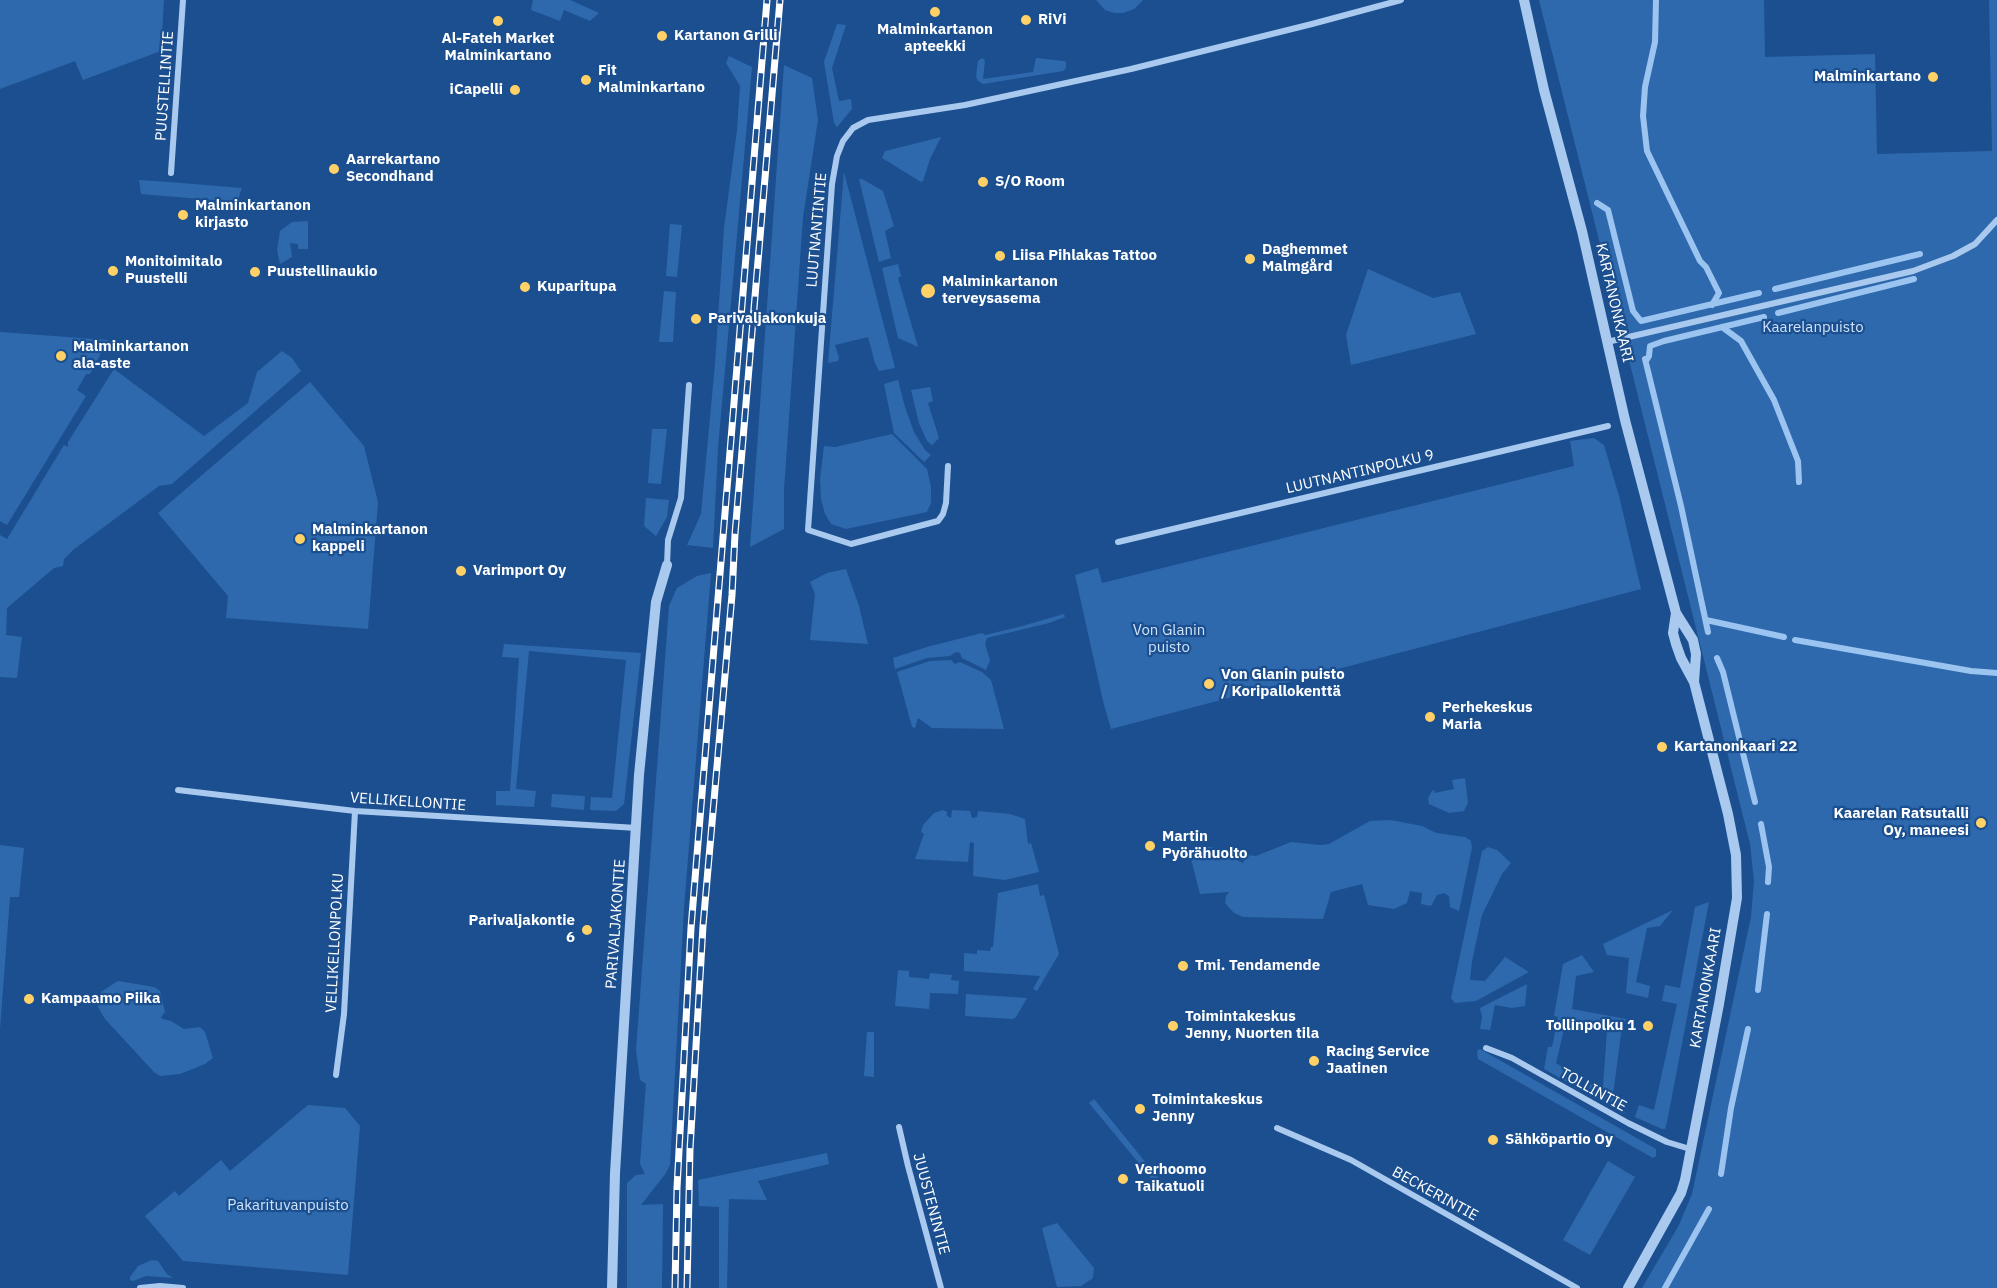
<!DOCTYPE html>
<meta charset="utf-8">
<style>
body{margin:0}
canvas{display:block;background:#1b4f8f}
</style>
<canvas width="1997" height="1288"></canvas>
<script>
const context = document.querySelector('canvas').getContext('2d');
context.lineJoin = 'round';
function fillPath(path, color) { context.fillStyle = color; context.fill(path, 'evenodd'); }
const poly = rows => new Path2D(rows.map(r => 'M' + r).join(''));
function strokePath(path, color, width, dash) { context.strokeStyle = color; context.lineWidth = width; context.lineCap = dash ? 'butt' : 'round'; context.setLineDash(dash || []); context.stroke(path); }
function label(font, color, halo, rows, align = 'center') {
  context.font = font + ' "IBM Plex Sans",sans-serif'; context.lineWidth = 4.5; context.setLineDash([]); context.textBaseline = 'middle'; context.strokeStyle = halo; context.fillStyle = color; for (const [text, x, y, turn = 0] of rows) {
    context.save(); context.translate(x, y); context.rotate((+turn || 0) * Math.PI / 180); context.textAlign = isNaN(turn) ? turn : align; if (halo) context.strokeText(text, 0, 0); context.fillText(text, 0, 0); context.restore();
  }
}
fillPath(poly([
 [0,0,164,0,161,51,83,80,75,61,0,89],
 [533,0,570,0,599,13,590,21,564,10,560,21,531,10],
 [1096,0,1143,0,1134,9,1123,13,1114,13,1105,10],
 [1539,0,1764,0,1765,57,1875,54,1877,154,1992,151,1989,0,1997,0,1997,1288,1642,1288,1679,1225,1692,1194,1751,917,1754,881,1750,844],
 [837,24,846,25,832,68,839,101,851,99,852,109,837,127,834,123,824,62],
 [729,56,752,67,718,448,713,548,687,545,701,514,715,364,724,228,737,130,740,86,726,63],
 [982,58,985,60,983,79,1033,72,1036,58,1064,61,1066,62,1066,68,1063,71,983,84,978,81,976,76,978,61],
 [784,65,812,78,818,120,803,217,784,490,784,529,750,547],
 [941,137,930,159,923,181,921,182,882,158,885,151],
 [844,172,895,368,879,371,875,363,868,337,835,345,839,358,838,361,828,363],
 [859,179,862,179,883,191,894,226,885,231,891,258,879,262],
 [139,180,169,182,242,188,237,202,141,194],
 [308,221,308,249,298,249,298,244,290,243,292,257,280,264,277,250,280,231,292,222],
 [670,224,682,225,677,277,666,276],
 [898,264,901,276,898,278,918,347,898,338,882,268],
 [1368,269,1433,298,1460,292,1476,334,1351,365,1346,335],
 [664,291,676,292,673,342,659,342],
 [0,332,108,340,90,374,86,374,77,390,86,396,7,525,0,521],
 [282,351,292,358,301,371,172,484,159,486,73,550,64,559,63,566,54,568,7,608,6,635,22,637,17,678,0,677,0,535,7,539,64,445,68,447,68,442,114,369,204,436,248,403,257,372],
 [898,380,905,407,914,432,925,450,931,455,924,462,894,433,884,384],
 [310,382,364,446,378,502,368,629,226,618,228,596,158,513],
 [930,387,933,401,928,403,939,438,932,445,927,441,919,423,911,390],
 [652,429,667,429,661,484,648,483],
 [892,434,927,469,931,487,931,503,927,512,846,529,831,524,825,514,821,499,820,479,824,446,835,447],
 [1594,438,1604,445,1619,496,1641,589,1111,729,1103,701,1075,575,1098,568,1102,583,1574,466,1570,441],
 [646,498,669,500,667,517,656,536,644,526],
 [846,569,859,606,868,644,810,640,815,594,810,582,827,573],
 [711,573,684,908,670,1165,666,1173,641,1205,663,1204,662,1288,627,1288,627,1183,636,1175,645,1174,640,1164,646,1084,640,1080,636,1050,669,606,677,588,697,576],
 [1064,614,1065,617,1049,623,987,638,985,644,990,660,986,670,962,658,960,653,956,652,950,656,927,658,895,669,893,658,927,647,982,633,985,635,1019,627],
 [504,644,641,653,624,804,616,811,590,810,591,797,612,798,626,660,529,651,516,789,536,791,534,807,496,805,496,791,510,791,519,658,502,657],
 [951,660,955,664,960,662,982,672,991,680,1004,729,932,728,918,718,915,728,912,727,897,672,930,661],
 [1465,778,1468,803,1464,811,1449,813,1429,804,1428,798,1432,791,1434,790,1435,793,1454,789,1452,780],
 [552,794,585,796,584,810,551,807],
 [943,810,947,812,947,816,951,818,952,810,970,811,972,818,977,817,978,811,1010,814,1025,819,1028,844,1031,843,1039,872,1005,880,973,876,974,843,970,842,968,862,915,859,924,834,921,832,923,825,934,813],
 [1390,820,1422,826,1436,833,1465,837,1471,841,1472,848,1459,911,1450,907,1449,896,1444,893,1437,895,1431,906,1421,904,1422,893,1410,891,1407,903,1394,909,1368,905,1362,884,1331,892,1323,919,1243,917,1234,913,1225,903,1226,896,1229,892,1200,894,1189,851,1199,845,1220,849,1225,855,1243,863,1247,855,1256,856,1291,842,1320,845,1329,844,1370,821],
 [0,845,24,848,19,897,10,897,0,1029],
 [1488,847,1497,850,1511,863,1502,874,1482,915,1472,961,1470,980,1485,981,1505,957,1529,972,1476,1001,1455,1003,1451,998,1482,851],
 [1038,884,1040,896,1044,895,1059,954,1037,991,1033,989,1040,976,964,971,964,953,977,954,977,950,990,951,991,947,993,947,998,893],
 [1709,902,1667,1122,1665,1129,1662,1129,1635,1117,1639,1105,1654,1110,1677,1004,1662,1001,1665,985,1680,988,1695,907],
 [1673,910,1660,926,1647,928,1636,982,1650,986,1648,998,1626,993,1629,958,1607,955,1603,944],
 [1582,955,1594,972,1576,976,1572,1009,1626,1019,1621,1034,1613,1095,1627,1100,1624,1114,1588,1092,1591,1084,1603,1086,1607,1031,1588,1029,1566,1021,1556,1063,1572,1074,1569,1083,1544,1069,1548,1047,1552,1047,1558,1017,1554,1016,1563,964],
 [898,970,909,971,909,977,929,979,930,973,952,975,951,980,959,981,958,994,930,993,929,1009,895,1006],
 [118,981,154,987,160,991,165,1012,161,1017,162,1019,171,1021,184,1029,200,1027,205,1032,213,1058,205,1064,180,1074,160,1076,154,1072,105,1019,98,1007,98,997,101,992],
 [1527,984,1525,1006,1512,1008,1495,1005,1490,1030,1480,1029,1482,1017,1480,1008],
 [966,994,1027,998,1016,1017,1013,1019,965,1016],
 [867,1032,874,1032,874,1077,864,1076],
 [1480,1049,1656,1149,1656,1156,1653,1158,1478,1059,1477,1051],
 [1094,1099,1160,1180,1156,1184,1089,1103],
 [308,1105,345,1108,360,1126,348,1275,183,1261,145,1216,175,1191,179,1196,221,1160,230,1171],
 [827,1153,829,1164,758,1181,767,1200,729,1199,727,1288,719,1288,719,1207,699,1206,698,1180],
 [1608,1161,1635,1177,1590,1255,1563,1240],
 [1057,1223,1094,1268,1093,1278,1081,1286,1057,1287,1042,1228],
 [152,1260,158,1261,167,1274,173,1278,146,1276,133,1281,130,1280,130,1277,138,1266]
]), '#2e69ad');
strokePath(poly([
 [1656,0,1655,42,1645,87,1643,116,1647,151,1700,261,1706,267,1719,293,1712,305],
 [1597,203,1608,210,1633,311,1641,321,1759,293],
 [1775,289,1920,254],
 [1778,313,1914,279],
 [1722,327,1741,341,1774,400,1798,461,1799,482],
 [1645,359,1681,506,1708,632],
 [1646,361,1649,356,1650,346,1664,341,1764,317],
 [1706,620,1784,637],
 [1795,640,1971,671,1997,673],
 [1717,658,1723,672,1755,802],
 [1761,824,1769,867,1768,882],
 [1758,990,1767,914],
 [1721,1174,1731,1108,1748,1029],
 [1665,1288,1709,1209]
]), '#9cc4f0', 6);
strokePath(poly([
 [171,173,183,0],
 [1607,342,1913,271,1953,256,1975,244,1997,220],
 [948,466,946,503,943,514,938,521,851,544,808,530,832,184,837,156,843,141,853,128,868,120,965,105,1131,69,1312,24,1401,0],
 [1118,542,1608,426],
 [667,565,668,540,681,498,689,385],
 [178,790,355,811,637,828],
 [1486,1048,1512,1058,1628,1123,1667,1142,1690,1149],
 [336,1075,344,1014,355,811],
 [899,1127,908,1166,941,1288],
 [1277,1128,1351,1160,1577,1288],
 [140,1288,160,1286,183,1288]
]), '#a9c9ee', 6);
strokePath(poly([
 [1524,0,1544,90,1582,231,1625,420,1676,613,1693,640,1696,654,1694,682],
 [612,1288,615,1173,639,775,656,602,667,565],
 [1628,1288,1681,1193,1685,1180,1719,1004,1737,898,1736,855,1728,814,1694,682,1681,658,1676,644,1673,633,1676,613]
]), '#a9c9ee', 10);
const rail = poly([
 [675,1288,677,1188,691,928,767,0],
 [687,1288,690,1149,703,926,732,595,735,534,780,0]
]);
strokePath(rail, '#fff', 7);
strokePath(rail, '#1b4f8f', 4.5, [14]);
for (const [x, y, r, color] of [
 [935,12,6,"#ffd166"],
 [1026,20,6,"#ffd166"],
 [498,21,6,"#ffd166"],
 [662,36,6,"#ffd166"],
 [1933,77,6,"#ffd166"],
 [586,80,6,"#ffd166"],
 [515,90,6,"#ffd166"],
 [334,169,6,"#ffd166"],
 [983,182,6,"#ffd166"],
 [183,215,6,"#ffd166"],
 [1000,256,6,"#ffd166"],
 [1250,259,6,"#ffd166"],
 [113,271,6,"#ffd166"],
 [255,272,6,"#ffd166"],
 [525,287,6,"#ffd166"],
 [928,291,8,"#ffd166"],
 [696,319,6,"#ffd166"],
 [61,356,6,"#ffd166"],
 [300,539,6,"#ffd166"],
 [461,571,6,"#ffd166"],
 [1209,684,6,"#ffd166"],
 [1430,717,6,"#ffd166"],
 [1662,747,6,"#ffd166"],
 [1981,823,6,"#ffd166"],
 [1150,846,6,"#ffd166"],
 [587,930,6,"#ffd166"],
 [1183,966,6,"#ffd166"],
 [29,999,6,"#ffd166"],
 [1173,1026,6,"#ffd166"],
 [1648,1026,6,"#ffd166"],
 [1314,1061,6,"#ffd166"],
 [1140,1109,6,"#ffd166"],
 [1493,1140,6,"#ffd166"],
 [1123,1179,6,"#ffd166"]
]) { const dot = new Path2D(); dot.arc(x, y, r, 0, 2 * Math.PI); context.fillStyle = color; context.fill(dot); strokePath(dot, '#1b4f8f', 2); }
label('bold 15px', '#fff', '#1b4f8f', [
 ["RiVi",1038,20],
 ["Malminkartanon",935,30,"center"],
 ["apteekki",935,47,"center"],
 ["Kartanon Grilli",674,36],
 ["Al-Fateh Market",498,39,"center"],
 ["Malminkartano",498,56,"center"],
 ["Fit",598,71],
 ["Malminkartano",598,88],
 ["Malminkartano",1921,77,"right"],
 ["iCapelli",503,90,"right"],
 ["Aarrekartano",346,160],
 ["Secondhand",346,177],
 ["S/O Room",995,182],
 ["Malminkartanon",195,206],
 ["kirjasto",195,223],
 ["Daghemmet",1262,250],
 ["Malmgård",1262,267],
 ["Liisa Pihlakas Tattoo",1012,256],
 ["Monitoimitalo",125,262],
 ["Puustelli",125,279],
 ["Puustellinaukio",267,272],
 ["Malminkartanon",942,282],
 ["terveysasema",942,299],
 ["Kuparitupa",537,287],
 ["Parivaljakonkuja",708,319],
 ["Malminkartanon",73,347],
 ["ala-aste",73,364],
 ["Malminkartanon",312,530],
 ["kappeli",312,547],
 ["Varimport Oy",473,571],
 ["Von Glanin puisto",1221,675],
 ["/ Koripallokenttä",1221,692],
 ["Perhekeskus",1442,708],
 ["Maria",1442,725],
 ["Kartanonkaari 22",1674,747],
 ["Kaarelan Ratsutalli",1969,814,"right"],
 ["Oy, maneesi",1969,831,"right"],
 ["Martin",1162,837],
 ["Pyörähuolto",1162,854],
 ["Parivaljakontie",575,921,"right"],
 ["6",575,938,"right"],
 ["Tmi. Tendamende",1195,966],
 ["Kampaamo Piika",41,999],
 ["Toimintakeskus",1185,1017],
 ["Jenny, Nuorten tila",1185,1034],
 ["Tollinpolku 1",1636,1026,"right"],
 ["Racing Service",1326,1052],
 ["Jaatinen",1326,1069],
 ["Toimintakeskus",1152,1100],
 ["Jenny",1152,1117],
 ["Sähköpartio Oy",1505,1140],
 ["Verhoomo",1135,1170],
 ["Taikatuoli",1135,1187]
], 'left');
label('15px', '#fff', '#1b4f8f', [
 ["PUUSTELLINTIE",165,86,-86],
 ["LUUTNANTINTIE",817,230,-85],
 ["KARTANONKAARI",1614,303,77],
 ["LUUTNANTINPOLKU 9",1360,472,-13],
 ["VELLIKELLONTIE",408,802,4],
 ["PARIVALJAKONTIE",616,924,-86],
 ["VELLIKELLONPOLKU",335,943,-87],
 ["KARTANONKAARI",1706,988,-80],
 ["TOLLINTIE",1593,1090,29],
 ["BECKERINTIE",1435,1194,29],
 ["JUUSTENINTIE",931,1204,75]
]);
label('15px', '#cfe3fa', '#1b4f8f', [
 ["Kaarelanpuisto",1813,328],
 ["Von Glanin",1169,631],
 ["puisto",1169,648],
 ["Pakarituvanpuisto",288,1206]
]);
</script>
